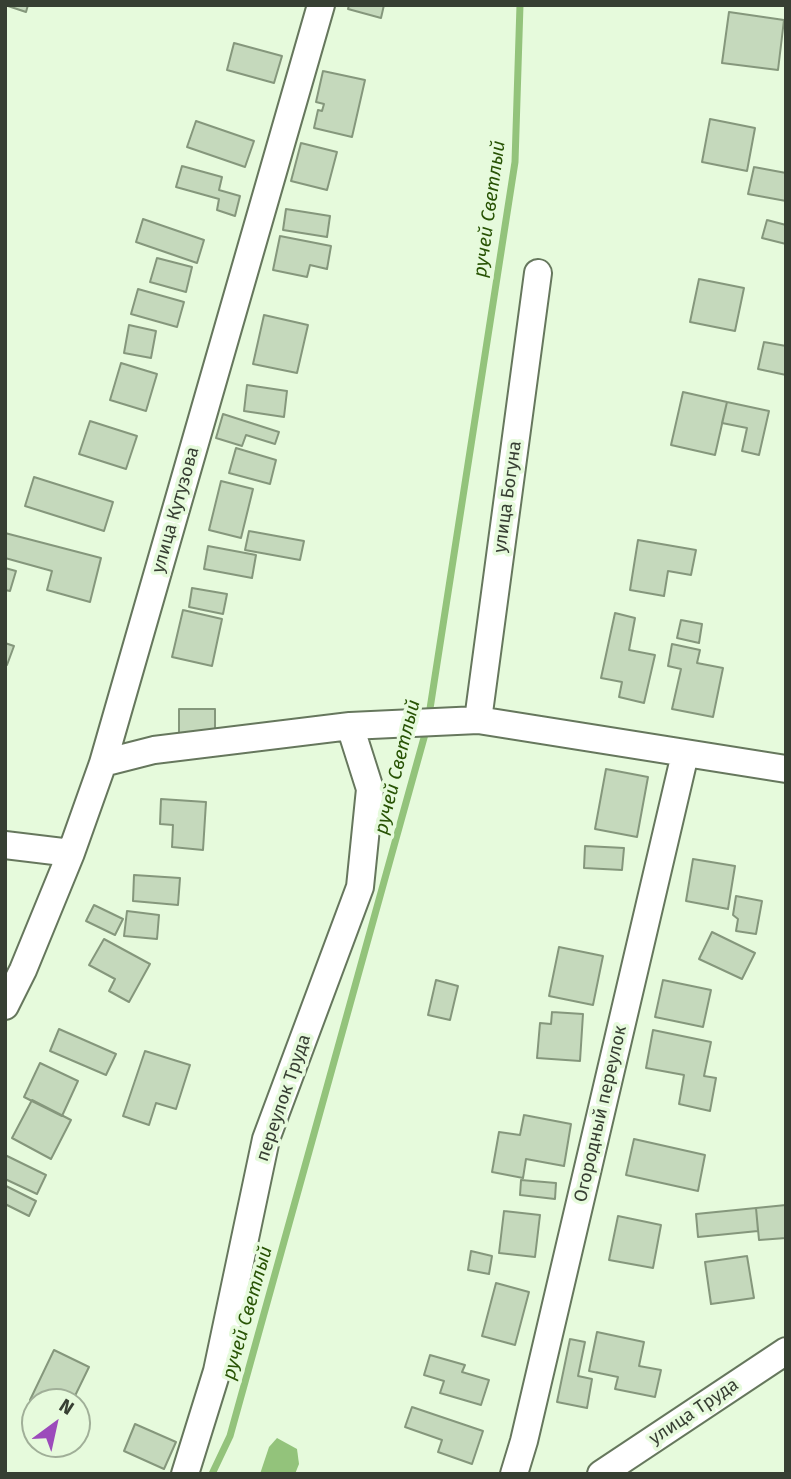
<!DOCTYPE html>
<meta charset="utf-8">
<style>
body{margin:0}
#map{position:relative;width:791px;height:1479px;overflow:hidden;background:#e6fadc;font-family:"Fira Sans",sans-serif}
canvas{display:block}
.frame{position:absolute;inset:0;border:7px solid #373f33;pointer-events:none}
.north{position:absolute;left:21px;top:1388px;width:70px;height:70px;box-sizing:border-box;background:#e6fadc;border:2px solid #a0af98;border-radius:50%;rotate:33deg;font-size:19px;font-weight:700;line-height:28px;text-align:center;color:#373f33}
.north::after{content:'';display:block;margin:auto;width:24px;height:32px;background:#9c4bbb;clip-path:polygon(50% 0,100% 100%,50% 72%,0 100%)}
</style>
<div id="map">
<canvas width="791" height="1479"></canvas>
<div class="frame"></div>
<div class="north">N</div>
</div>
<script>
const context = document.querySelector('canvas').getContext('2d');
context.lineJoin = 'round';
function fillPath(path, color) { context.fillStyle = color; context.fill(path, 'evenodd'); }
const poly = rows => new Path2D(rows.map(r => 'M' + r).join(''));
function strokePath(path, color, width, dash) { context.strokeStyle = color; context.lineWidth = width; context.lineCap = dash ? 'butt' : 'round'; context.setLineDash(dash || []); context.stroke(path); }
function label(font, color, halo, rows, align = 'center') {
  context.font = font + ' "Fira Sans",sans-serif'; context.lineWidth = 7; context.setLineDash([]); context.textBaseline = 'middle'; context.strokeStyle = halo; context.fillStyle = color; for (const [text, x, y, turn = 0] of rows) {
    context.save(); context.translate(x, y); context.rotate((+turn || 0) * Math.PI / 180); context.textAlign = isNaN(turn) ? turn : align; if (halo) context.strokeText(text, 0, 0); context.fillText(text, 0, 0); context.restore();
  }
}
fillPath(poly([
 [277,1438,297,1449,299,1464,295,1474,260,1474,269,1447]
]), '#93c37b');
strokePath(poly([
 [429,715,515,162,520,5],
 [212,1474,230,1436,427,727]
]), '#93c37b', 7);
const building = poly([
 [5,5,28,5,26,12,5,5],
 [349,5,384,5,381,18,348,9,349,5],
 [729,12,784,20,778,70,722,63,729,12],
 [234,43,282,56,274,83,227,70,234,43],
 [323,71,365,80,352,137,314,128,318,110,322,111,324,104,316,102,323,71],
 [710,119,755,128,747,171,702,162,710,119],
 [196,121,254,141,245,167,187,147,196,121],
 [301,143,337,152,327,190,291,181,301,143],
 [182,166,222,177,219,190,240,196,235,216,217,210,219,199,176,187,182,166],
 [754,167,786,173,786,201,748,194,754,167],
 [286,209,330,216,327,237,283,230,286,209],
 [143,219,204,240,197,263,136,242,143,219],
 [767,220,786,225,786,244,762,238,767,220],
 [280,236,331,246,327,269,310,265,307,277,273,270,280,236],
 [157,258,192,267,186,292,150,282,157,258],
 [699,279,744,288,735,331,690,322,699,279],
 [138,289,184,302,177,327,131,314,138,289],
 [264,315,308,325,297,373,253,364,264,315],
 [129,325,156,331,151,358,124,353,129,325],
 [764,342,786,346,786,375,758,369,764,342],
 [121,363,157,374,146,411,110,400,121,363],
 [247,385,287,391,284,417,244,411,247,385],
 [683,392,727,402,715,455,671,445,683,392],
 [727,402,769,411,759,455,742,451,747,428,722,423,727,402],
 [223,414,279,432,275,444,246,435,242,446,216,438,223,414],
 [90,421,137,436,126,469,79,454,90,421],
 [236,448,276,460,270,484,229,473,236,448],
 [34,477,113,502,104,531,25,506,34,477],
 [221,481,253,489,241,538,209,530,221,481],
 [249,531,304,541,300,560,245,550,249,531],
 [5,533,101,558,90,602,47,590,52,571,5,558,5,533],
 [638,540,696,550,691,575,668,571,664,596,630,590,638,540],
 [208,546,256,555,252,578,204,569,208,546],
 [5,568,16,571,10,591,5,590,5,568],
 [192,588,227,594,223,614,189,607,192,588],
 [183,610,222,619,212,666,172,657,183,610],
 [615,613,635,618,629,650,655,655,644,703,619,697,622,682,601,678,615,613],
 [681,620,702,624,699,643,677,638,681,620],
 [5,643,14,646,7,665,5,664,5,643],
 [672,644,700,650,697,663,723,668,713,717,672,709,681,669,668,666,672,644],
 [179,709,215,709,215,736,179,736,179,709],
 [606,769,648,777,637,837,595,829,606,769],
 [161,799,206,802,203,850,172,847,173,825,160,824,161,799],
 [585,846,624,848,622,870,584,868,585,846],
 [693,859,735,866,728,909,686,901,693,859],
 [134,875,180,878,178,905,133,901,134,875],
 [736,896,762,901,756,934,736,931,738,919,733,915,736,896],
 [94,905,123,919,115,935,86,921,94,905],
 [127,911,159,915,157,939,124,936,127,911],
 [712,932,755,953,742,979,699,959,712,932],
 [104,939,150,964,129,1002,109,991,115,979,89,965,104,939],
 [559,947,603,956,593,1005,549,996,559,947],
 [436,980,458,986,450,1020,428,1015,436,980],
 [663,980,711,990,703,1027,655,1017,663,980],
 [552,1012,583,1014,580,1061,537,1058,540,1023,551,1024,552,1012],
 [59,1029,116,1054,106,1075,50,1051,59,1029],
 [653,1030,711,1042,704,1076,716,1078,710,1111,679,1104,684,1075,646,1068,653,1030],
 [145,1051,190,1065,176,1109,156,1103,149,1125,123,1116,145,1051],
 [40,1063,78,1081,62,1116,24,1097,40,1063],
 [32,1100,71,1120,51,1159,12,1138,32,1100],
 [524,1115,571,1124,564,1166,526,1159,523,1178,492,1172,499,1132,520,1135,524,1115],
 [634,1139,705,1155,698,1191,626,1175,634,1139],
 [5,1155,46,1175,37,1194,5,1179,5,1155],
 [521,1180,556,1183,555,1199,520,1195,521,1180],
 [6,1186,36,1201,29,1216,5,1204,6,1186],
 [786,1205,786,1238,759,1240,756,1208,786,1205],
 [756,1208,758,1231,698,1237,696,1214,756,1208],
 [504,1211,540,1215,535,1257,499,1253,504,1211],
 [618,1216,661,1225,653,1268,609,1260,618,1216],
 [471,1251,492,1256,489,1274,468,1270,471,1251],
 [747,1256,754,1298,711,1304,705,1262,747,1256],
 [496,1283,529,1292,515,1345,482,1336,496,1283],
 [597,1332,644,1342,639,1366,661,1370,655,1397,615,1389,618,1377,589,1371,597,1332],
 [570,1339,585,1342,578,1376,592,1379,587,1408,557,1402,570,1339],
 [54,1350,89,1367,72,1402,35,1402,30,1400,54,1350],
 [430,1355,465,1365,462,1372,489,1380,481,1405,440,1393,444,1381,424,1375,430,1355],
 [412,1407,483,1431,472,1464,438,1452,442,1440,405,1427,412,1407],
 [135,1424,176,1442,164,1469,124,1451,135,1424]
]);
fillPath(building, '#c5d9bc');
strokePath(building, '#85977c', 2);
const minor = poly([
 [478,720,538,273],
 [103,763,154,750,350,726,478,720,786,769],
 [5,845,71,853],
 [5,1006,23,970,71,853,103,763,321,5],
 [185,1474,217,1371,266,1139,360,887,370,789,350,726],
 [514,1474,524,1441,685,754],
 [601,1474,786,1351]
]);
strokePath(minor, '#66775d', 30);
strokePath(minor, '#fff', 26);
label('18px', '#373f33', '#e6fadc', [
 ["улица Богуна",508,497,-82],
 ["улица Кутузова",176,510,-74],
 ["переулок Труда",284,1098,-71],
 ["Огородный переулок",601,1114,-77],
 ["улица Труда",694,1412,-34]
]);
label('italic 19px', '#285304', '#e6fadc', [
 ["ручей Светлый",490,209,-82],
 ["ручей Светлый",398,767,-76],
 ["ручей Светлый",248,1313,-74]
]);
</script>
